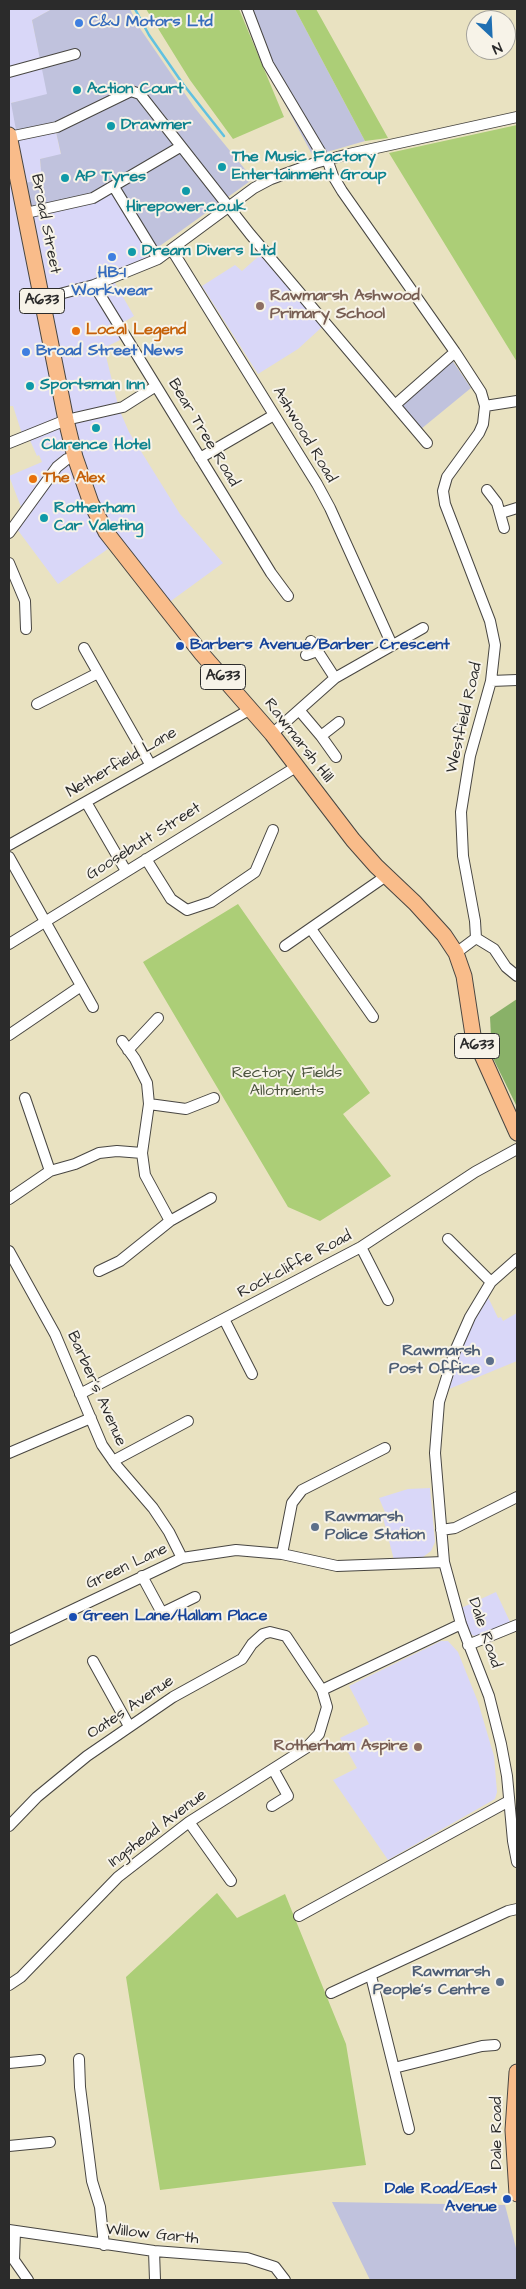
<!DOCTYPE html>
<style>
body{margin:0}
#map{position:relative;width:526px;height:2289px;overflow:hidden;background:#e9e2c1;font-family:"Architects Daughter",sans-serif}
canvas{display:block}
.frame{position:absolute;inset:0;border:10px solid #2b2b2b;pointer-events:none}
.north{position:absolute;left:466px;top:10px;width:50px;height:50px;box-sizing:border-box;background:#f7f3e8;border:1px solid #a5a39c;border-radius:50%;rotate:155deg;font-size:14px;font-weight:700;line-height:20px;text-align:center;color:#2b2b2b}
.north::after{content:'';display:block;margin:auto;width:18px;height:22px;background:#1f6fb2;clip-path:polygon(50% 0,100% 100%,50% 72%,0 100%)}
</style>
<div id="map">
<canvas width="526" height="2289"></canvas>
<div class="frame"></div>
<div class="north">N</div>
</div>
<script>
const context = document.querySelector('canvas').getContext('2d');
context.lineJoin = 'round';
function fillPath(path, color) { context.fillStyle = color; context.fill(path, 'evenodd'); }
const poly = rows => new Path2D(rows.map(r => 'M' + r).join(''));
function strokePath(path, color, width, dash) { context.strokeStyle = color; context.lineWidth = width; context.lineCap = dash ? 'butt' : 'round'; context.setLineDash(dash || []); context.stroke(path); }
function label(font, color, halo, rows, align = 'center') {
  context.font = font + ' "Architects Daughter",sans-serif'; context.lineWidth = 4; context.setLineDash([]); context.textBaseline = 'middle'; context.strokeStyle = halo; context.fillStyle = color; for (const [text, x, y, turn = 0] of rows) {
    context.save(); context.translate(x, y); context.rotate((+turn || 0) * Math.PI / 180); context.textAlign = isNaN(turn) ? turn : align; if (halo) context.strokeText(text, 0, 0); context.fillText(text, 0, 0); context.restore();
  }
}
fillPath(poly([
 [9,9,52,9,32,20,48,95,11,103,54,123,61,155,40,159,42,180,20,184,114,187,158,259,112,278,134,316,119,325,126,337,104,348,119,409,129,432,180,514,223,563,164,606,115,544,58,584,14,525,23,512,9,476,42,462,39,455,37,456,28,436,23,437,13,406,9,406],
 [260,255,322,327,298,349,258,374,202,286,235,265,242,271],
 [488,1297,498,1318,501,1317,503,1321,517,1313,517,1361,449,1389,464,1339],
 [430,1488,435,1542,431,1551,423,1557,394,1560,383,1518,387,1517,379,1498,408,1489],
 [496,1592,511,1624,479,1638,472,1635,468,1632,459,1609],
 [441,1641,448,1641,458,1652,478,1702,494,1756,497,1792,495,1799,388,1860,333,1780,357,1768,340,1738,369,1724,349,1686]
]), '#d9d7f8');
fillPath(poly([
 [52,9,130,9,139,27,194,107,253,179,157,248,146,230,114,187,26,213,19,184,42,180,40,159,61,154,54,123,16,130,11,103,47,94,32,20],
 [242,9,295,9,365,141,313,156,265,67],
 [452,360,471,388,421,429,400,405],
 [332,2202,505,2205,517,2252,517,2280,370,2280]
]), '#c0c2dd');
fillPath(poly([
 [146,9,239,9,284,117,233,139,190,80],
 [295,9,316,9,388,138,365,141],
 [517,125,517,362,389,153],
 [238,904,370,1093,343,1114,391,1176,320,1221,288,1207,143,962],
 [217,1893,237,1918,285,1894,346,2044,366,2165,160,2190,126,1977]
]), '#acce77');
fillPath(poly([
 [517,999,517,1107,492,1056,490,1017]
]), '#89b168');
strokePath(poly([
 [135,9,149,35,183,84,224,136]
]), '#61c1e0', 2.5);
const minor = poly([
 [247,9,268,64,321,153],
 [9,72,75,54],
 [9,137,57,127,131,91,140,94,250,234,427,443],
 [327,159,333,176,342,191,455,352,481,392,485,406,483,424,479,433,447,477,443,491,445,504,490,621,495,645,491,681,470,756,461,812,463,856,475,921,476,938,456,953],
 [114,187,158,259],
 [26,213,93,198,180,147],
 [172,250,317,484,330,508,392,645],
 [94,285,271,573,288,596],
 [41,296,52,296,94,285,158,259,254,188,271,179,315,163,349,154,517,117],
 [395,405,455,352],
 [485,406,517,401],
 [9,443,66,420,123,407,156,386],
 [200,458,274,415],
 [487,490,497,503,504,528],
 [501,513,517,508],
 [9,533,57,467,67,459,75,457],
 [9,563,25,601,26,629],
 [311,641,335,678],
 [84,648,150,764],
 [306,655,317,651],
 [491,681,517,680],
 [37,704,98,673],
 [299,710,321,736,339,722],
 [272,734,335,678,423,628],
 [321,736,336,757],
 [86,802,126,871],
 [9,845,251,709],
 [9,857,93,1007],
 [146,859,171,899,187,910,211,902,255,872,273,830],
 [311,929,373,1017],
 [476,938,494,949,506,967,517,976],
 [9,944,296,767],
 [285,946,386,876],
 [9,1035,81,986],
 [122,1041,135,1059,147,1083,149,1104,142,1153,145,1175,170,1221],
 [128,1050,158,1018],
 [25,1098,50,1171],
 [149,1104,186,1109,214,1098],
 [9,1199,50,1171,75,1164,99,1153,117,1151,142,1153],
 [448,1239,491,1282],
 [361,1247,388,1300],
 [9,1251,55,1334,102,1445,116,1465,153,1508,169,1532,182,1558],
 [517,1259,491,1282,470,1317,455,1351,439,1402,435,1453,444,1562,461,1624,489,1696,501,1744,507,1776,513,1841,517,1862],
 [99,1271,120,1261,170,1221,211,1198],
 [224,1319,252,1374],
 [80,1394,361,1247,475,1172,517,1149],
 [9,1453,91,1418],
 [113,1461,188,1421],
 [441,1530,455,1528,517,1497],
 [282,1554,292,1503,302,1490,385,1448],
 [142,1576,162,1613,195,1597],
 [9,1640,182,1558,236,1550,282,1554,337,1566,444,1562],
 [468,1645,517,1625],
 [93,1661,129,1726],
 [322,1690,461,1624],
 [272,1806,288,1796,273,1769],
 [189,1822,231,1881],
 [9,1826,37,1797,87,1756,173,1697,242,1659,252,1644,263,1634,270,1632,286,1636,322,1690,327,1707,319,1734,306,1748,189,1822,118,1877,21,1977,9,1985],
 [299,1916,509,1801],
 [371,1976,409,2129],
 [331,1993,508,1911,517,1909],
 [79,2059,80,2087,92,2181,100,2207,104,2245],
 [9,2063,40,2060],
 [394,2068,482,2046,495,2045],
 [9,2146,50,2142],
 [9,2230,154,2251,247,2258,275,2267,285,2280],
 [15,2231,14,2260,28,2280],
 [154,2251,155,2280]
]);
const primary = poly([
 [9,135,66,420,75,457,91,503,106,532,164,606,202,654,272,734,353,840,376,866,415,903,444,935,456,953,464,976,473,1035,517,1133],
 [517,2072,513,2130,517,2194]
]);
strokePath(minor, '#484642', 12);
strokePath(primary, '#484642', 17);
strokePath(minor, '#fff', 10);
strokePath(primary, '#f9bc8a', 15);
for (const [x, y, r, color] of [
 [79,23,5,"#3f7fe0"],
 [77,90,5,"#0f9aa8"],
 [111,126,5,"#0f9aa8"],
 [222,167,5,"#0f9aa8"],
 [65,178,5,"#0f9aa8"],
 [186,191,5,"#0f9aa8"],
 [132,252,5,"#0f9aa8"],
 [112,257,5,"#3f7fe0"],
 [260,306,5,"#8d6e63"],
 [76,331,5,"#e8710a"],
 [26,352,5,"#3f7fe0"],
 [30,386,5,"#0f9aa8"],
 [96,428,5,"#0f9aa8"],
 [33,479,5,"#e8710a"],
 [44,518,5,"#0f9aa8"],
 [180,646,5,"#1a4fb4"],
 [490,1361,5,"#5c6f8a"],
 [315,1527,5,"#5c6f8a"],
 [73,1617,5,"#1a4fb4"],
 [418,1747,5,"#8d6e63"],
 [500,1982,5,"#5c6f8a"],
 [507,2199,5,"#1a4fb4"]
]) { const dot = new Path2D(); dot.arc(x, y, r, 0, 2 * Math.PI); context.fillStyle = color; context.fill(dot); strokePath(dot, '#f7f3e8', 2); }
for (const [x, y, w] of [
 [42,301,45],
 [223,677,45],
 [477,1046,45]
]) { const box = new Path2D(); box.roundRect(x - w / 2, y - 12.5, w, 25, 4); context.fillStyle = '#f7f3e8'; context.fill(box); strokePath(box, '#2b2b2b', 1); }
label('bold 15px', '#2b2b2b', null, [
 ["A633",42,301],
 ["A633",223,677],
 ["A633",477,1046]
]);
label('bold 16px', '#366cbe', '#f7f3e8', [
 ["C&J Motors Ltd",89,23],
 ["HB-I",112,274,"center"],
 ["Workwear",112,292,"center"],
 ["Broad Street News",36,352]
], 'left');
label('bold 16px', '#0d838f', '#f7f3e8', [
 ["Action Court",87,90],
 ["Drawmer",121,126],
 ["The Music Factory",232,158],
 ["Entertainment Group",232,176],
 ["AP Tyres",75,178],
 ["Hirepower.co.uk",186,208,"center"],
 ["Dream Divers Ltd",142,252],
 ["Sportsman Inn",40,386],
 ["Clarence Hotel",96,446,"center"],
 ["Rotherham",54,509],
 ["Car Valeting",54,527]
], 'left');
label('16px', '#2b2b2b', '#f7f3e8', [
 ["Broad Street",45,224,79],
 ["Bear Tree Road",203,433,59],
 ["Ashwood Road",304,435,59],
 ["Westfield Road",465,718,-77],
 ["Rawmarsh Hill",298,741,52],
 ["Netherfield Lane",122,763,-30],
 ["Goosebutt Street",144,842,-32],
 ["Rockcliffe Road",295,1265,-28],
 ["Barber's Avenue",96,1389,66],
 ["Green Lane",127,1567,-25],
 ["Dale Road",484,1633,71],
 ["Oates Avenue",131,1708,-34],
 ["Ingshead Avenue",158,1829,-37],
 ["Dale Road",498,2133,-90],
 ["Willow Garth",152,2235,6]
]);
label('bold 16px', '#785e54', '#f7f3e8', [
 ["Rawmarsh Ashwood",270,297],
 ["Primary School",270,315],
 ["Rotherham Aspire",408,1747,"right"]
], 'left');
label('bold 16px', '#c56008', '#f7f3e8', [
 ["Local Legend",86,331],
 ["The Alex",43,479]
], 'left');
label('bold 16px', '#164399', '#f7f3e8', [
 ["Barbers Avenue/Barber Crescent",190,646],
 ["Green Lane/Hallam Place",83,1617],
 ["Dale Road/East",497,2190,"right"],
 ["Avenue",497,2208,"right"]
], 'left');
label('16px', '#4b543e', '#f7f3e8', [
 ["Rectory Fields",287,1074],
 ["Allotments",287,1092]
]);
label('bold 16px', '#4e5e75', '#f7f3e8', [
 ["Rawmarsh",480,1352],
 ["Post Office",480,1370],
 ["Rawmarsh",325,1518,"left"],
 ["Police Station",325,1536,"left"],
 ["Rawmarsh",490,1973],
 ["People's Centre",490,1991]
], 'right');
</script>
